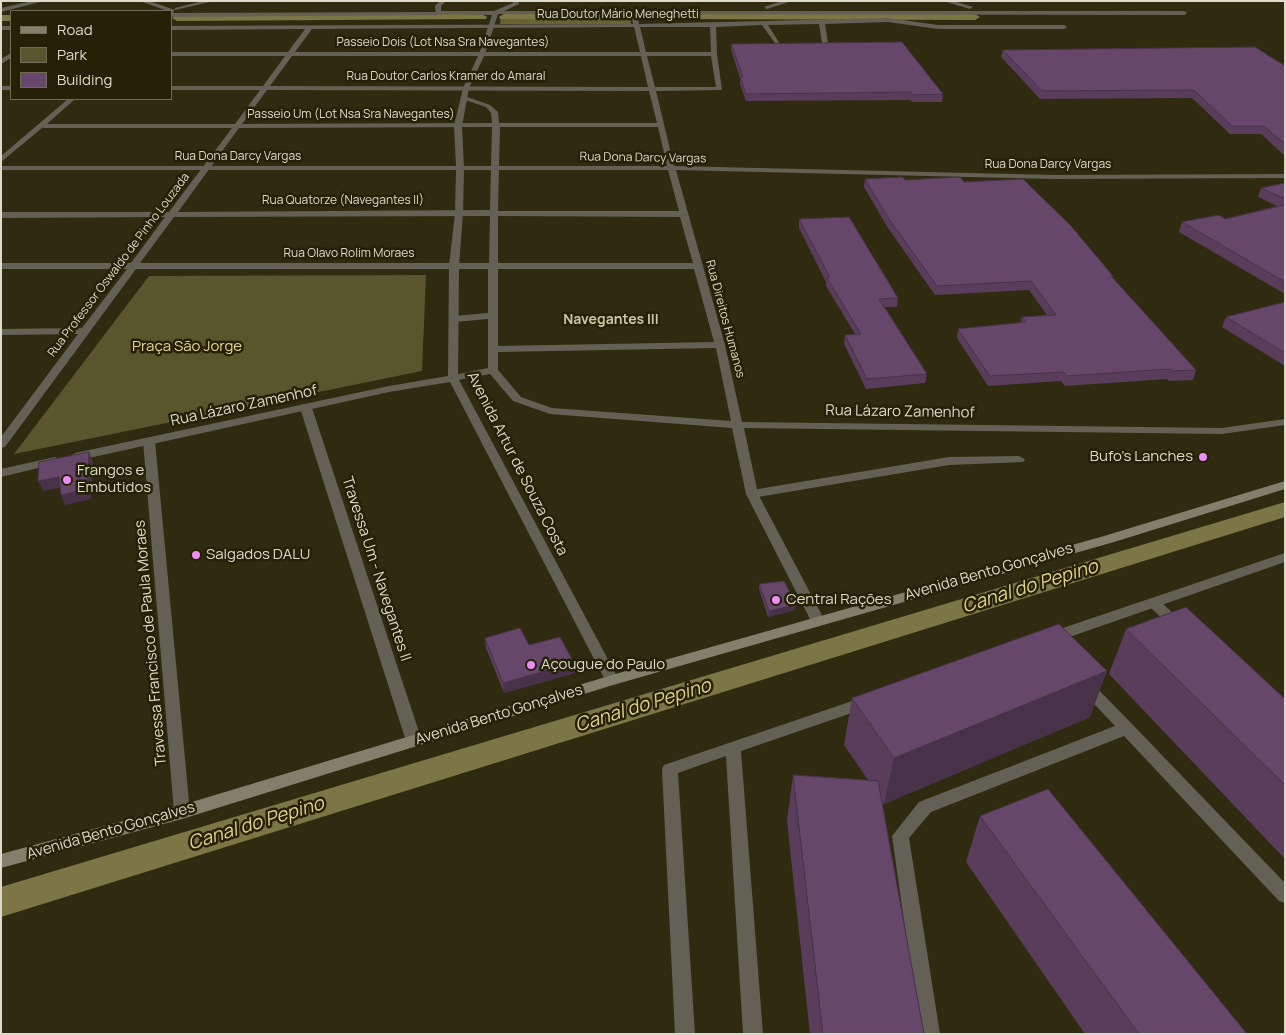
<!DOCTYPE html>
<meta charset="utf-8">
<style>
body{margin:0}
#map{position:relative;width:1286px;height:1035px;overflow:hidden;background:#2f2b10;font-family:Manrope,sans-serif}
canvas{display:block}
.frame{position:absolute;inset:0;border:2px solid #dddbcb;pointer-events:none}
.legend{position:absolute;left:10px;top:10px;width:162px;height:90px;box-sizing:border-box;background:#252106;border:1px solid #6f6b55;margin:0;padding:6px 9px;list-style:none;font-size:15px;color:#dddbcb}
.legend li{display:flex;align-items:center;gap:10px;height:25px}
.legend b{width:25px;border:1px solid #6f6b55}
</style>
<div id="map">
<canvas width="1286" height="1035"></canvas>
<div class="frame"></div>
<ul class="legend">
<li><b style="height:6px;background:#82806c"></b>Road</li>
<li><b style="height:14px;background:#5b552e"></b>Park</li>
<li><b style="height:14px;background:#674769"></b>Building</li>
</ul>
</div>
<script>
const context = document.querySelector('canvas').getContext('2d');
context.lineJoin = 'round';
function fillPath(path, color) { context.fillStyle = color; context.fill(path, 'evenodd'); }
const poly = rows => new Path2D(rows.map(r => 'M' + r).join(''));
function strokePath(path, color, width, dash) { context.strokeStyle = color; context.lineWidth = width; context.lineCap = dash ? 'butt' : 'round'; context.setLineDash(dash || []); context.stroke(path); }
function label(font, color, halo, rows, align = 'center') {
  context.font = font + ' Manrope,sans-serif'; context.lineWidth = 5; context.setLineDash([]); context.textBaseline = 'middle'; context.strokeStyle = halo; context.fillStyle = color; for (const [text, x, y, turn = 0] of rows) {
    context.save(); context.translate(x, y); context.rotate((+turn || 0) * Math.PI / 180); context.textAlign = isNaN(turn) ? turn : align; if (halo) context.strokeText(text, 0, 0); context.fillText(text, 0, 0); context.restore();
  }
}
fillPath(poly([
 [426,275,422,371,14,454,149,276]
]), '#5b552e');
fillPath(poly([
 [507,15,626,15,631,17,631,24,500,24,501,17]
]), '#696233');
fillPath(poly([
 [482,14,487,17,486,19,177,21,172,18,177,15,482,14],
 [504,14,624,14,629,17,624,20,500,19,499,17,504,14],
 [642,14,975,14,980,17,975,20,638,19,637,17,642,14],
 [1,15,11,15,11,21,1,21,1,15],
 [1285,502,1285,517,1,917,1,887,1285,502]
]), '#7c7545');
fillPath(poly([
 [1019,456,1023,458,1025,460,1023,462,949,465,752,498,746,494,752,490,949,457,1019,456],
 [1086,681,1091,682,1132,724,1285,883,1285,903,1279,901,1124,736,931,812,909,838,940,1034,920,1034,892,836,919,802,1115,726,1081,690,1079,686,1081,682,1086,681]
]), '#636155');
fillPath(poly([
 [32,1,44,1,1,12,1,8,32,1],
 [140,1,149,1,175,10,175,8,203,1,214,1,175,10,173,13,140,1],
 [782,1,792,1,767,9,764,7,782,1],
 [943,1,954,1,973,7,970,9,943,1],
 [495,11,1184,11,1187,13,1184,15,493,14,495,11],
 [440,12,438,15,171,17,171,13,440,12],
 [635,16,638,18,639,24,888,18,938,25,1064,25,1067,27,1064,29,938,29,888,22,825,24,828,43,825,45,822,43,819,24,768,25,780,44,777,46,762,25,716,27,717,54,722,90,656,91,674,166,1054,175,1285,174,1285,178,1054,179,676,170,725,345,742,422,1222,428,1285,419,1285,425,1222,434,744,428,758,494,825,621,823,624,818,626,813,624,811,621,746,494,732,428,550,414,513,401,490,374,453,381,449,380,448,378,449,376,488,368,488,319,454,322,449,319,454,316,488,313,488,269,136,269,5,447,1,448,1,437,78,334,1,335,1,329,82,328,127,269,1,269,1,263,131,263,165,217,1,218,1,212,169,212,232,128,42,128,1,162,1,156,68,99,75,99,47,124,235,124,260,90,171,90,171,86,263,86,285,56,171,56,171,52,288,52,305,29,171,30,171,26,633,24,632,18,635,16],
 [634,27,640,52,295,52,312,29,634,27],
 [640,27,710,27,711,52,646,52,640,27],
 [292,56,641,56,648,87,270,86,292,56],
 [647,56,711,56,716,87,655,87,647,56],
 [267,90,649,91,657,123,499,123,498,112,490,105,464,96,461,98,462,99,486,107,491,113,492,123,242,124,267,90],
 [492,127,491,166,460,166,456,168,460,170,491,170,490,210,178,212,239,128,492,127],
 [500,127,658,127,667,166,499,166,500,127],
 [499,170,668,170,679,211,498,211,499,170],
 [490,216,489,263,140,263,174,217,490,216],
 [498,216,680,217,693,263,498,263,498,216],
 [498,269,694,269,714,342,498,346,498,269],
 [716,348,731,421,552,408,521,397,498,370,498,352,716,348],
 [1,26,11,26,11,30,1,30,1,26],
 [11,53,11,58,1,64,1,59,11,53],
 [1,86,11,86,11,90,1,90,1,86],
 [306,405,312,408,422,741,419,745,414,747,409,745,406,741,300,408,306,405],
 [149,438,155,441,190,812,188,817,182,819,176,817,174,812,143,441,149,438],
 [1154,598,1159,600,1183,623,1185,626,1183,629,1173,629,1149,606,1147,603,1149,600,1154,598]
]), '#636155');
fillPath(poly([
 [440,1,446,1,441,6,441,11,494,11,513,3,512,1,518,1,519,4,498,14,485,54,469,88,462,126,464,168,463,213,459,266,458,378,619,680,617,684,612,685,607,684,605,680,450,382,389,392,75,461,69,457,75,453,389,386,448,376,449,266,455,213,456,170,1,170,1,166,456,166,454,126,463,88,479,54,492,15,436,14,435,6,440,1],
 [55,457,59,459,61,461,59,463,1,477,1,469,55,457],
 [1285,553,1285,562,1058,641,1048,641,1046,637,1048,633,1285,553],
 [867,696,872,698,874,702,872,706,741,751,763,1034,743,1034,726,756,678,773,695,1034,675,1034,662,769,664,765,867,696]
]), '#636155');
fillPath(poly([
 [1285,481,1285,489,1114,542,613,685,182,819,1,868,1,854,182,805,612,675,1104,536,1285,481]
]), '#82806c');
fillPath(poly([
 [731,44,943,94,942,102,912,102,910,100,746,101,740,84,740,78,731,50],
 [1003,50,1285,66,1285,156,1261,134,1230,134,1192,98,1040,99,1001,57],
 [865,179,964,182,1113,276,1113,278,1196,370,1193,380,1169,381,1167,379,1065,386,1061,381,988,386,957,338,958,329,1020,323,1022,317,1047,315,1029,290,935,295,888,228,864,187],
 [1285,183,1285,294,1179,232,1182,222,1225,219,1277,206,1258,197,1261,188],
 [799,219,898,298,897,307,885,307,927,374,925,383,866,389,844,344,845,335,855,334,826,286,826,282,799,228],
 [1285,302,1285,366,1222,327,1226,317],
 [759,584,796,605,795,610,768,617,759,589],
 [1126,629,1285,699,1285,859,1109,674],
 [485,638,529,645,575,673,504,693,486,648],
 [852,698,1090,717,884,804,882,801,924,1034,810,1034,787,821,793,775,868,780,844,745],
 [980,816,1247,1034,1085,1034,966,862]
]), '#593d5a');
fillPath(poly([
 [89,452,93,462,91,499,65,505,61,495],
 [59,477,63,487,43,491,38,481],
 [796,605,795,610,768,617,769,611],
 [574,663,575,673,504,693,503,683],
 [1107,671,1090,717,884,804,894,758]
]), '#48324a');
const building = poly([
 [902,42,943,94,913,95,911,92,746,94,740,77,743,77,731,44,902,42],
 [1255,47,1285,66,1285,144,1264,126,1232,126,1194,90,1042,91,1003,50,1255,47],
 [903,177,905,180,960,177,964,182,1023,179,1071,226,1113,276,1111,276,1196,370,1172,371,1170,369,1067,376,1064,372,990,376,958,329,1026,322,1022,317,1056,315,1031,281,937,286,889,219,865,179,903,177],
 [1285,183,1285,199,1261,188,1285,183],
 [1285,205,1285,282,1182,222,1219,215,1225,219,1285,205],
 [849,217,898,298,879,299,927,374,867,379,845,335,861,334,827,278,830,277,799,219,849,217],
 [1285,302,1285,353,1226,317,1285,302],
 [89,452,87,489,61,495,59,477,38,481,39,462,89,452],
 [784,581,796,605,769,611,759,584,784,581],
 [1186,607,1285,699,1285,785,1126,629,1186,607],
 [1059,624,1107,671,894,758,852,698,1059,624],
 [520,628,529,645,560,637,574,663,503,683,485,638,520,628],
 [793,775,878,781,924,1034,823,1034,793,775],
 [1048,789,1247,1034,1139,1034,980,816,1048,789]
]);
fillPath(building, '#674769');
strokePath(building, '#48324a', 1);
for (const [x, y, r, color] of [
 [1203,457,5,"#ef8bf7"],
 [67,480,5,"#ef8bf7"],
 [196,555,5,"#ef8bf7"],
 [776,600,5,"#ef8bf7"],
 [531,665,5,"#ef8bf7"]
]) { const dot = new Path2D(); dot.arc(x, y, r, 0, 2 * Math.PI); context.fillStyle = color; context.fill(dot); strokePath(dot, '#252106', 2); }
label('12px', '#dddbcb', '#252106', [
 ["Rua Doutor Mário Meneghetti",618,15],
 ["Passeio Dois (Lot Nsa Sra Navegantes)",443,43],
 ["Rua Doutor Carlos Kramer do Amaral",446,77],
 ["Passeio Um (Lot Nsa Sra Navegantes)",351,115],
 ["Rua Dona Darcy Vargas",238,157],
 ["Rua Dona Darcy Vargas",643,158,1],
 ["Rua Dona Darcy Vargas",1048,165],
 ["Rua Quatorze (Navegantes II)",343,201],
 ["Rua Olavo Rolim Moraes",349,254],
 ["Rua Professor Oswaldo de Pinho Louzada",119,265,-53],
 ["Rua Direitos Humanos",725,319,75]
]);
label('bold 14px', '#cbc7a7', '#252106', [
 ["Navegantes III",611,320]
]);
label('15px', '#e3d88c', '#252106', [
 ["Praça São Jorge",187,347]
]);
label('15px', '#dddbcb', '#252106', [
 ["Rua Lázaro Zamenhof",244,406,-12],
 ["Rua Lázaro Zamenhof",900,412,1],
 ["Avenida Artur de Souza Costa",517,464,63],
 ["Travessa Um - Navegantes II",376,569,72],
 ["Avenida Bento Gonçalves",989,572,-16],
 ["Travessa Francisco de Paula Moraes",151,643,-95],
 ["Avenida Bento Gonçalves",499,715,-17],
 ["Avenida Bento Gonçalves",111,831,-16]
]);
label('15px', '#dddbcb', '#252106', [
 ["Bufo's Lanches",1193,457,"right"],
 ["Frangos e",77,471],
 ["Embutidos",77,488],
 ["Salgados DALU",206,555],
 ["Central Rações",786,600],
 ["Açougue do Paulo",541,665]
], 'left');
label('italic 19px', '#e0d488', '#252106', [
 ["Canal do Pepino",1030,587,-17],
 ["Canal do Pepino",643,706,-17],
 ["Canal do Pepino",256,824,-17]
]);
</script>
